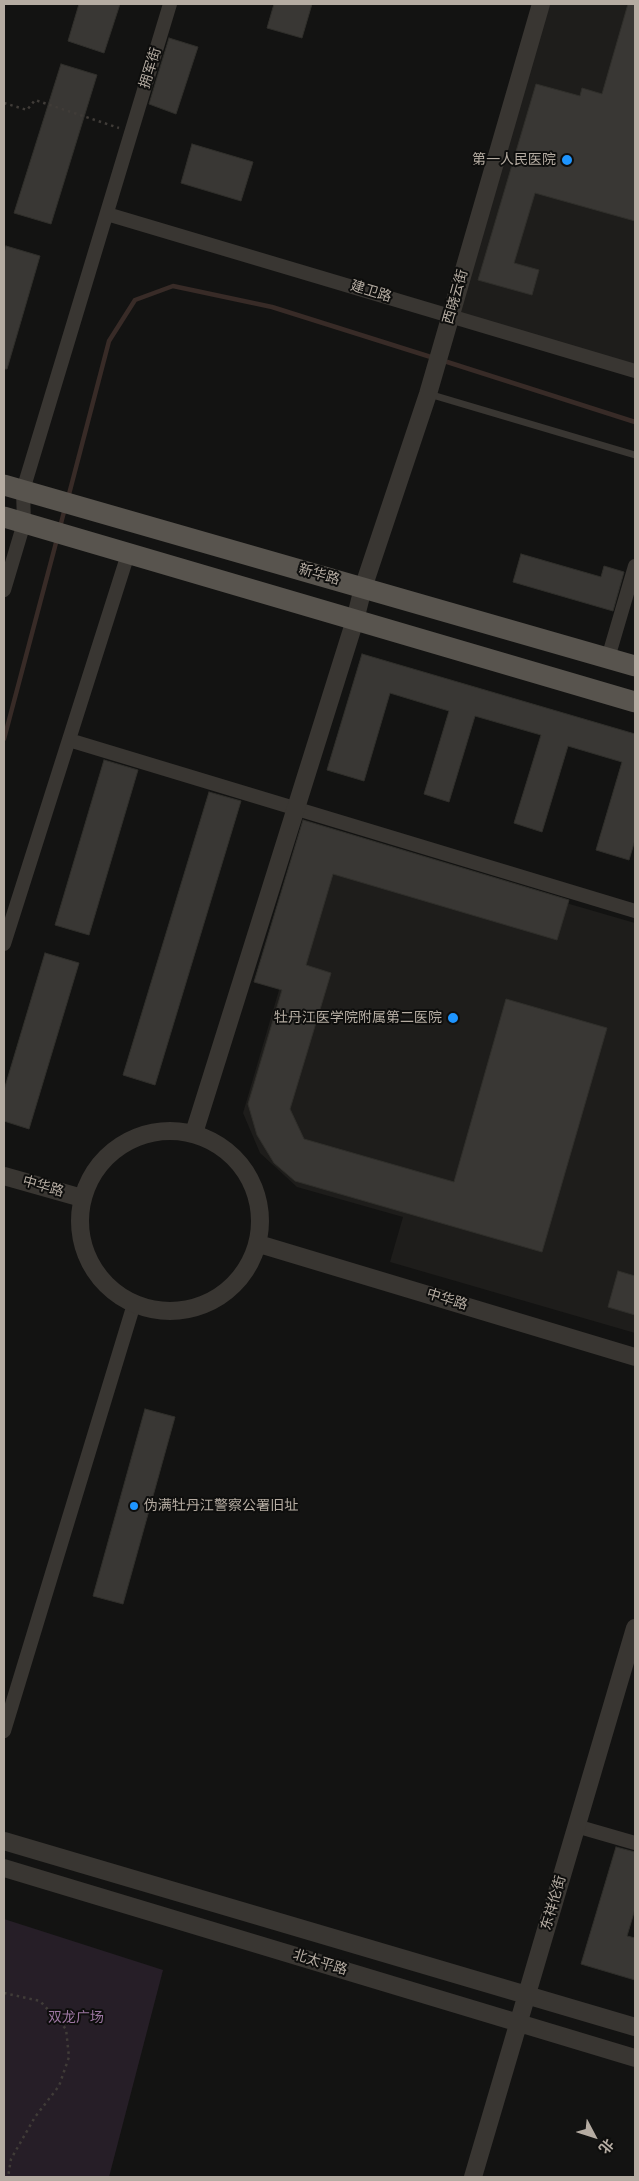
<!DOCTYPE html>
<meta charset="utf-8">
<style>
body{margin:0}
#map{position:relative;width:639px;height:2181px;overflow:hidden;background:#131312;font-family:"Varela Round","Noto Sans SC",sans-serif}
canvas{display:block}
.frame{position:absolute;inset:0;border:5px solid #b5aca2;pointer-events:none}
.north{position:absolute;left:569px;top:2111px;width:50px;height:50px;-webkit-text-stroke:4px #0e0e0d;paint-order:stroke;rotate:130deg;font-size:14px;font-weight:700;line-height:20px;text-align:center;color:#b5aca2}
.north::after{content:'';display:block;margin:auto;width:18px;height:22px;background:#b5aca2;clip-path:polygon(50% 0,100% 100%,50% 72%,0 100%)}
</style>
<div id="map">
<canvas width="639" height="2181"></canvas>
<div class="frame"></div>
<div class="north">北</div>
</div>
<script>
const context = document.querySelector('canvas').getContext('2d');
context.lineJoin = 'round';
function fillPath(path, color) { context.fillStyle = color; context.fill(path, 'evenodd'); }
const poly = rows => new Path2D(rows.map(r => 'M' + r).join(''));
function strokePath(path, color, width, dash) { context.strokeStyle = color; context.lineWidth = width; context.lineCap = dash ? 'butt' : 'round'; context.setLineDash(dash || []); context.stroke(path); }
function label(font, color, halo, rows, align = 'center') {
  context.font = font + ' "Varela Round","Noto Sans SC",sans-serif'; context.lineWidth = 4; context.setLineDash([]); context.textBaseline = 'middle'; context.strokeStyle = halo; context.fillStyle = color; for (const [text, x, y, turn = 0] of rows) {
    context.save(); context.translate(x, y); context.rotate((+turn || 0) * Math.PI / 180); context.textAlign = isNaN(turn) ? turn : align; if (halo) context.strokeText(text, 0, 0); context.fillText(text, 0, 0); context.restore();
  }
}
fillPath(poly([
 [545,4,635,4,635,369,453,316],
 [325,833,635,923,635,1333,390,1262,403,1217,297,1187,260,1153,243,1113]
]), '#1e1d1b');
fillPath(poly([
 [4,1919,163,1970,109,2177,4,2177]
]), '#261e27');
strokePath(poly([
 [441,360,635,422],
 [68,498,109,341,135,300,173,286,272,307,434,358],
 [60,527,65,508],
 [4,739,57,539]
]), '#382b27', 4.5);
const building = poly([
 [79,4,120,4,104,53,68,41,79,4],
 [274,4,312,4,302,38,267,28,274,4],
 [628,4,635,4,635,221,535,193,514,263,539,270,532,295,478,280,536,84,580,96,582,88,602,94,628,4],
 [169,38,198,47,176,114,149,104,169,38],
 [61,64,97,75,51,224,14,213,61,64],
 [192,144,253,162,241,201,181,183,192,144],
 [6,246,40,256,7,369,4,369,4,253,6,246],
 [521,554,601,577,604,566,624,572,613,611,513,582,521,554],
 [362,654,635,734,635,840,629,860,596,850,622,762,568,746,542,832,514,823,541,735,475,716,449,802,424,794,449,711,390,693,364,781,327,770,362,654],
 [104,760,138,770,89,935,55,925,104,760],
 [209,792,241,801,155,1085,123,1075,209,792],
 [303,820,569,900,557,940,333,874,306,965,331,973,290,1109,304,1139,454,1182,506,999,607,1028,542,1252,295,1181,274,1163,257,1135,248,1104,282,990,254,982,303,820],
 [45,953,79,963,29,1129,4,1121,4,1090,45,953],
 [618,1271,635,1276,635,1315,608,1307,618,1271],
 [145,1409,175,1417,123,1604,93,1596,145,1409],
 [616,1847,635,1852,635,1909,627,1936,635,1938,635,1980,581,1964,616,1847]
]);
fillPath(building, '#393734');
strokePath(building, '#302f2b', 1);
strokePath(poly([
 [4,103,27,110,35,100,119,128],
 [4,1993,40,2001,66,2029,69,2057,59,2086,35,2117,11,2159,8,2177]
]), '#403c38', 2.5, [2.5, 4]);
strokePath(poly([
 [429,394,635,455]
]), '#393632', 7);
strokePath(poly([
 [107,214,635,371],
 [4,590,24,523,23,490,170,4],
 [608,658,635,566],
 [69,740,635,911],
 [4,944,128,554],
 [4,1731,134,1304],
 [576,1826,635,1843]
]), '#393632', 14);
strokePath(poly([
 '80 1221a90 90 0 1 1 180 0a90 90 0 1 1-180 0Z',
 [194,1133,355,620,363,588,428,394,541,4],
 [4,1176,82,1198],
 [259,1244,635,1357],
 [4,1841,635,2027],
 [4,1868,635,2058],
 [473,2177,635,1628]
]), '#393632', 18);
strokePath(poly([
 [4,485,635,666],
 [4,517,635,702]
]), '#58544e', 21);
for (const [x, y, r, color] of [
 [567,160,6,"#1e95ff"],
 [453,1018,6,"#1e95ff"],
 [134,1506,5,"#1e95ff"]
]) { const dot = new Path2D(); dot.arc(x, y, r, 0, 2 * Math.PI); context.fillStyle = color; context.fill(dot); strokePath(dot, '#0e0e0d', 2); }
label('14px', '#b5aca2', '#0e0e0d', [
 ["拥军街",151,68,-73],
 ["建卫路",371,292,17],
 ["西晓云街",456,297,-74],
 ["新华路",319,575,16],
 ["中华路",43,1187,16],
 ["中华路",447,1300,17],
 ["东祥伦街",554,1903,-74],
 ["北太平路",320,1963,17]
]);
label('14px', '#b5aca2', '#0e0e0d', [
 ["第一人民医院",556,160],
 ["牡丹江医学院附属第二医院",442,1018],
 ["伪满牡丹江警察公署旧址",144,1506,"left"]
], 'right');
label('14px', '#9d77a2', '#0e0e0d', [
 ["双龙广场",76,2018]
]);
</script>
